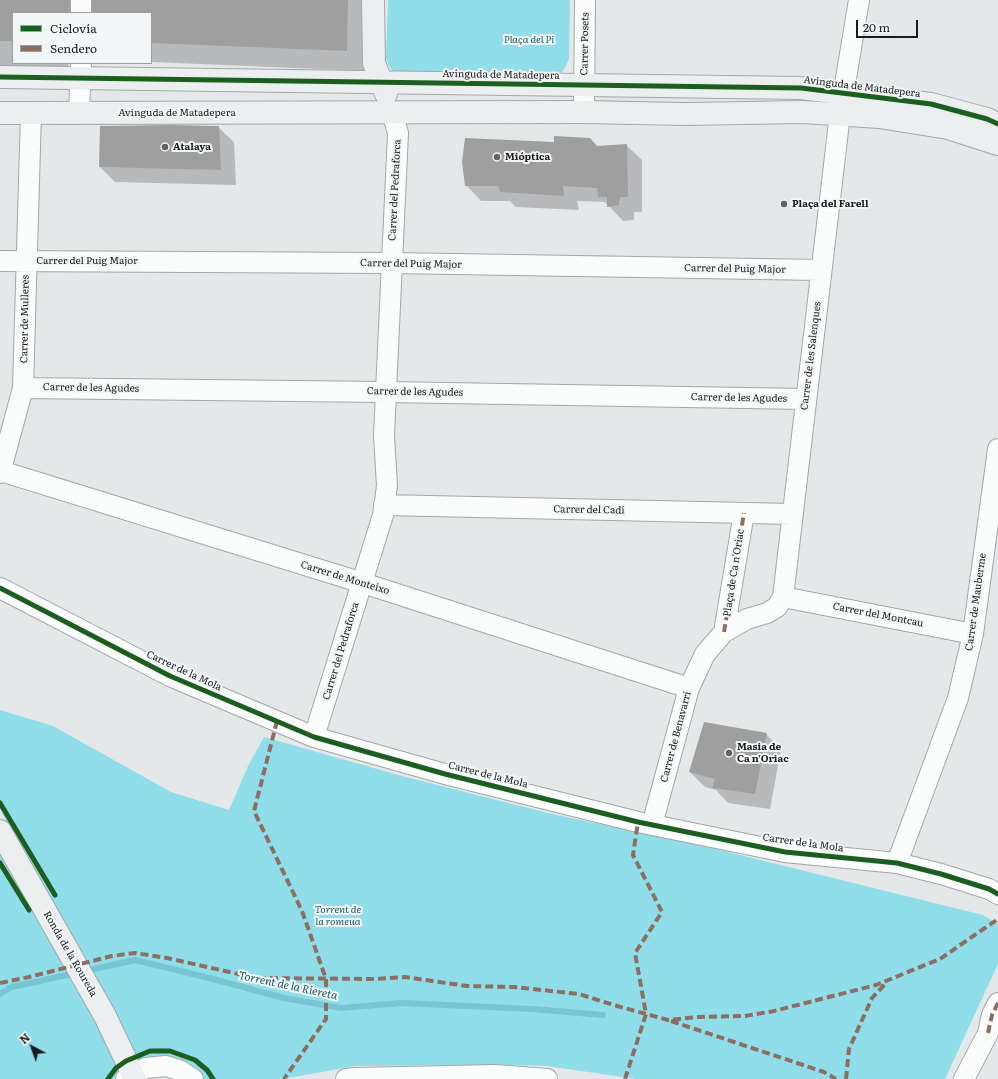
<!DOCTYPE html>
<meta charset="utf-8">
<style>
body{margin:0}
#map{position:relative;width:998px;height:1079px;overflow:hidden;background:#e5e8e9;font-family:Literata,serif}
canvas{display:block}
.legend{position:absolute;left:12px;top:12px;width:140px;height:52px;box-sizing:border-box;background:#f2f6f7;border:1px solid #9c9e9f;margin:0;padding:5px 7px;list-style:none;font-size:12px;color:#1a1b1c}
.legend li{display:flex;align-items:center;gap:8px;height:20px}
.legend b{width:20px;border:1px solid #9c9e9f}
.north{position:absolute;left:12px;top:1027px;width:40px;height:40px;-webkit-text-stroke:3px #f2f6f7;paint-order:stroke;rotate:319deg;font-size:11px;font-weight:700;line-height:16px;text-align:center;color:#1a1b1c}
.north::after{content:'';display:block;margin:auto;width:14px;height:18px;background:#1a1b1c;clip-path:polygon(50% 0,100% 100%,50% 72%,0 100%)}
.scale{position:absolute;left:856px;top:20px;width:62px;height:18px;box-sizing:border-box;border:2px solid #1a1b1c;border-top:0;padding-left:5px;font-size:12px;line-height:14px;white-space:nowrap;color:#1a1b1c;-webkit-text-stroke:3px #f2f6f7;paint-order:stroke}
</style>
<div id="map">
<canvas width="998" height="1079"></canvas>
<ul class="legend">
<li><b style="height:5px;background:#1b5e20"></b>Ciclovía</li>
<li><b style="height:5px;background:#8d6e63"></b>Sendero</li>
</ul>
<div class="north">N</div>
<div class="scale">20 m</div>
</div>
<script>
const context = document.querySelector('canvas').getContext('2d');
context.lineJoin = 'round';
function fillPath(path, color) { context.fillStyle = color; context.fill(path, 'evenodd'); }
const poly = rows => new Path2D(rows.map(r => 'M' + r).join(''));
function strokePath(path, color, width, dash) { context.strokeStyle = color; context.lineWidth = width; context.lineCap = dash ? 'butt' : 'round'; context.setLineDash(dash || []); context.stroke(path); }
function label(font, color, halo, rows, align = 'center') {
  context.font = font + ' Literata,serif'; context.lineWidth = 4; context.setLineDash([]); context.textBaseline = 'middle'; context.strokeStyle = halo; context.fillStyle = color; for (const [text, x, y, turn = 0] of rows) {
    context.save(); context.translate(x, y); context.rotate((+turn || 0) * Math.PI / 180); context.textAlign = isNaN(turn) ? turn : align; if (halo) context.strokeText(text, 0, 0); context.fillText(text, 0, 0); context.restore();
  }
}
fillPath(poly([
 [388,0,570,0,569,58,566,66,560,74,394,73,389,66,386,58],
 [0,710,53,726,171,792,229,810,248,766,264,737,402,776,548,813,712,848,983,915,998,924,998,964,945,1079,636,1079,547,1066,499,1065,355,1066,283,1079,202,1079,188,1062,147,1058,114,1079,0,1079,0,825,7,822,0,809]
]), '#91deeb');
fillPath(poly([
 [0,0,369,0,366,71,151,62,151,13,13,13,13,63,69,63,68,69,0,69],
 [218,127,234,142,236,185,115,182,100,167],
 [626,145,642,160,642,212,634,212,634,220,623,221,605,202,577,201,579,210,516,207,510,201,481,201,466,185,597,147],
 [766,734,781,749,770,809,728,803,716,790,705,787,690,772]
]), '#0003');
strokePath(poly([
 [0,994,12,987,135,960,209,978,284,998,341,1008,402,1003,532,1009,603,1015]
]), '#78c5d3', 6);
fillPath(poly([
 [0,0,73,0,74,13,13,13,13,41,0,41],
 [89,0,348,0,347,51,151,43,151,13,89,13],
 [170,125,219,126,221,170,99,167,100,126],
 [554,136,590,138,597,146,627,144,628,197,620,197,619,205,607,207,607,197,598,197,597,188,563,186,564,196,500,192,498,186,465,186,462,162,465,138,554,142],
 [704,722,767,733,755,794,712,788,715,779,689,772]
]), '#9f9fa0');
const street = poly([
 [81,13,81,0],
 [584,112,585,0],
 [79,113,81,63],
 [0,261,392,263,821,270],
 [23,388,386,392,806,399],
 [1,471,363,583,689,688],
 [0,473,23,388,31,113],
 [384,505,793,514],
 [0,588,170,676,314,737,445,774,638,822,785,852,897,863,941,874,989,889,998,894],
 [783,597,973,634],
 [724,632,744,513],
 [314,737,383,515,387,486,384,435,398,133,392,112],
 [652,825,689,688,705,654,724,632,747,619,767,613,777,607,783,597,840,114,859,0],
 [897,863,958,698,973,634,998,449],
 [126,1079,133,1074,146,1068,166,1066,179,1070,193,1079],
 [346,1079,355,1078,495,1075,547,1079],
 [964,1079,988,1033,992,1015,998,1003]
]);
const secondary = poly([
 [373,0,374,63,386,94],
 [0,77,801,88,931,104,987,119,998,124],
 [0,113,584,112,685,114,803,112,879,117,948,128,998,144],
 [0,831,105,1016,135,1079]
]);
strokePath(street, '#a4a5a6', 22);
strokePath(secondary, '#a4a5a6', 24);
strokePath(street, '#fbfcfc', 20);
strokePath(secondary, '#ebefef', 22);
strokePath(poly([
 [724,632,744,513],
 [277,721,254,811,302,911,326,979,326,1019,284,1079],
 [0,983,29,977,112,956,135,953,167,958,256,978,376,979,405,977,467,986,514,987,579,994,617,1006,668,1020,698,1017,745,1016,774,1011,876,985,940,959,998,919],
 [671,1021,824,1072,836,1079],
 [988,1033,992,1015,998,1003],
 [625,1079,646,1014,635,953,662,912,633,855,638,822],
 [846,1079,849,1049,872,998,887,982]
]), '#8d6e63', 4, [8, 4]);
strokePath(poly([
 [0,77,801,88,931,104,987,119,998,124],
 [0,588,170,676,314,737,445,774,638,822,785,852,897,863,941,874,989,889,998,894],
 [0,803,55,895],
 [0,863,29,910],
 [108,1079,116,1068,126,1061,150,1051,170,1051,195,1060,207,1070,213,1079]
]), '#1b5e20', 5);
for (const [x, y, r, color] of [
 [165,147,4,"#616364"],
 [497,157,4,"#616364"],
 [784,204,4,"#616364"],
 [729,753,4,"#616364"]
]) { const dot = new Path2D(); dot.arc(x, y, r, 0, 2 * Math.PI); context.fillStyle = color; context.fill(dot); strokePath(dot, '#f2f6f7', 1.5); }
label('italic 10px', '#1f5b66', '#f2f6f7', [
 ["Plaça del Pi",529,40],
 ["Torrent de",338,910],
 ["la romeua",338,922]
]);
label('10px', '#1a1b1c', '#f2f6f7', [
 ["Carrer Posets",585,44,-89],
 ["Avinguda de Matadepera",501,75,1],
 ["Avinguda de Matadepera",862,87,7],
 ["Avinguda de Matadepera",177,113],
 ["Carrer del Pedraforca",395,190,-87],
 ["Carrer del Puig Major",87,261],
 ["Carrer del Puig Major",411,264,1],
 ["Carrer del Puig Major",735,269,1],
 ["Carrer de Mulleres",25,319,-89],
 ["Carrer de les Salenques",811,356,-83],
 ["Carrer de les Agudes",91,388,1],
 ["Carrer de les Agudes",415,392,1],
 ["Carrer de les Agudes",739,398,1],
 ["Carrer del Cadí",589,510,1],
 ["Plaça de Ca n'Oriac",734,573,-81],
 ["Carrer de Monteixo",345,578,17],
 ["Carrer de Mauberme",976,602,-82],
 ["Carrer del Montcau",878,615,11],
 ["Carrer del Pedraforca",341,651,-73],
 ["Carrer de la Mola",184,671,25],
 ["Carrer de Benavarrí",676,737,-75],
 ["Carrer de la Mola",488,775,14],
 ["Carrer de la Mola",803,843,8],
 ["Ronda de la Roureda",70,954,60]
]);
label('bold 10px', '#1a1b1c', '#f2f6f7', [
 ["Atalaya",173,147],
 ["Mióptica",505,157],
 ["Plaça del Farell",792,204],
 ["Masia de",737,747],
 ["Ca n'Oriac",737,759]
], 'left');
label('italic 11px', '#1b5863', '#f2f6f7', [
 ["Torrent de la Riereta",288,986,12]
]);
</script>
